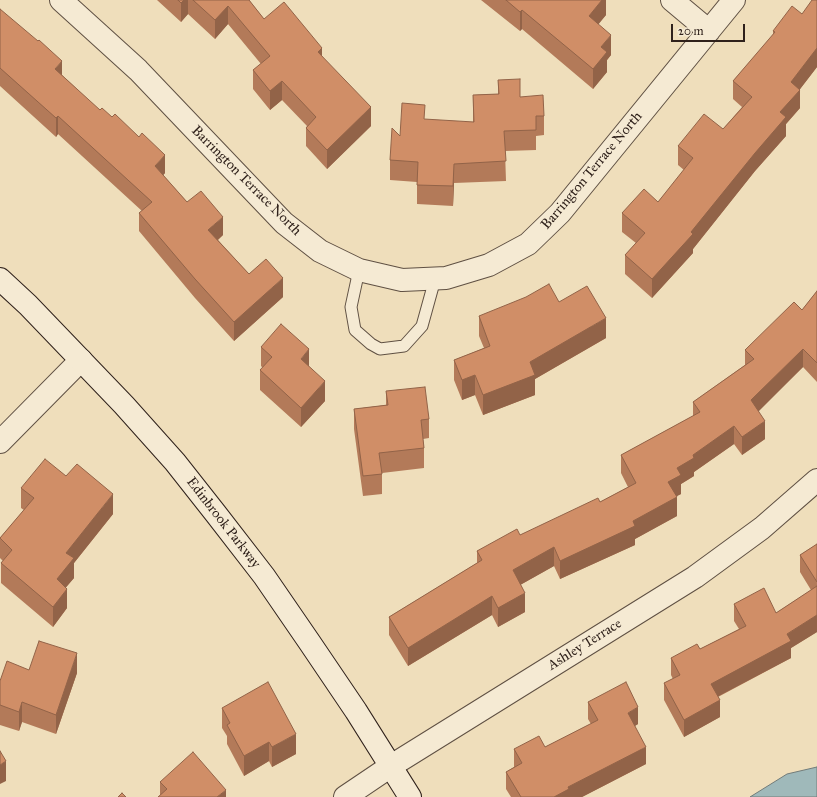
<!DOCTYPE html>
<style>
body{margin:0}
#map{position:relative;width:817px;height:797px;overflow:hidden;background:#efdebb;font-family:"IM FELL Great Primer",serif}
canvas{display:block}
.scale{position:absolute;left:671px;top:24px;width:74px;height:18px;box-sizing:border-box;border:2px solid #2f211b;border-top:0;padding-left:5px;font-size:12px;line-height:14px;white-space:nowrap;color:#2f211b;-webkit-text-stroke:3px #f5ead3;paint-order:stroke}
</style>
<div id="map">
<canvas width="817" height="797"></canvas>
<div class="scale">20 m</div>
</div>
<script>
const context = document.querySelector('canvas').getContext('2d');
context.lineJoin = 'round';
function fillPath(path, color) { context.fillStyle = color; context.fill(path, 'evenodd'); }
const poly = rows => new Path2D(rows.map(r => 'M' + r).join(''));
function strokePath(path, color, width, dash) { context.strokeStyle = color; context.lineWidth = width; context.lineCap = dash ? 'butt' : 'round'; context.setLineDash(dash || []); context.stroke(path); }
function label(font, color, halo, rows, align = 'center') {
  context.font = font + ' "IM FELL Great Primer",serif'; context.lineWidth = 3; context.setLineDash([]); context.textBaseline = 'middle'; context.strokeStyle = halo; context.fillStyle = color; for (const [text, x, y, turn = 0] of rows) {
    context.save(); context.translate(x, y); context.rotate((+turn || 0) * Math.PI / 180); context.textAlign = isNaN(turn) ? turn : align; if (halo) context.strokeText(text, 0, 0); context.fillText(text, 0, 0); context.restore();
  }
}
const water = poly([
 [817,767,817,797,750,797,787,774,817,767]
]);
fillPath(water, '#9fb9ba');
strokePath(water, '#727c7a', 1);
const lane = poly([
 [359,270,351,307,355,330,371,344,380,349,404,346,422,326,435,279]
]);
const street = poly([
 [61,0,138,70,284,223,320,251,359,270,402,280,446,278,489,265,528,244,560,213,734,0],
 [672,0,709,31],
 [0,442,81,360],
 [345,797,391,766,695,577,762,528,817,480]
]);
const secondary = poly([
 [0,279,28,305,124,405,175,462,216,514,264,576,310,643,356,711,410,797]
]);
strokePath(lane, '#5f5043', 13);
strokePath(street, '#5f5043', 24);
strokePath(secondary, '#2f211b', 24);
strokePath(lane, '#f5ead3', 11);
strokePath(street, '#f5ead3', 22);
strokePath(secondary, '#f5ead3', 22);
fillPath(poly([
 [157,0,249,0,264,19,322,56,371,126,327,169,306,146,306,128,307,126,282,100,270,110,253,89,253,70,261,64,228,24,215,39,188,14,181,22],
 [481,0,606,0,606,15,598,24,611,55,607,60,607,72,593,89,522,29,520,31],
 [817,0,817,67,800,89,800,108,786,124,786,136,755,171,693,249,693,253,652,298,625,274,625,255,636,243,622,232,622,213,658,202,684,170,678,165,678,146,723,129,742,107,733,99,733,81,773,35,773,31,802,14],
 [0,9,62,75,165,173,163,175,187,202,223,235,218,240,249,274,283,297,234,341,195,298,139,231,139,213,142,211,58,134,56,137,0,86],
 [498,80,544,116,544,135,536,136,536,150,505,151,506,181,454,183,453,206,417,204,417,182,390,180,390,160,400,136,473,122,473,95,498,94],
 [817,291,817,382,803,367,758,411,765,439,742,455,734,444,694,472,694,476,681,484,681,494,676,496,677,516,635,539,635,545,560,579,554,566,520,585,525,612,498,627,492,615,408,666,389,635,389,617,477,563,477,551,520,535,600,502,628,487,621,473,621,455,693,416,693,402,745,365,745,350,802,310],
 [559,302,606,338,535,379,535,395,483,415,475,395,462,400,454,380,454,360,484,348,479,336,479,316],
 [261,347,309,367,325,401,301,427,260,390,260,370,263,368,261,366],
 [386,391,429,419,429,438,423,439,424,448,424,468,382,473,382,494,363,496,354,429,354,409,386,405],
 [21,488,113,514,74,563,74,578,66,587,67,608,53,627,1,583,1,563,3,561,0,558,0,538,24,510,21,508],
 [817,544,817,632,791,648,791,658,718,697,720,717,684,737,664,700,664,683,673,679,671,675,671,658,700,649,739,629,734,621,734,604,776,613,811,590,800,572,800,555],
 [29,670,77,673,56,734,22,722,19,731,0,725,0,681],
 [588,702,638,724,635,726,646,764,582,797,511,797,506,789,506,772,514,767,514,749,545,747,591,724,588,719],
 [222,708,296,754,272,767,269,761,244,776,227,744,227,736,222,728],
 [160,782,226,797,160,795]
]), '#b37a59');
fillPath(poly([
 [184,0,188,0,188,14,181,22,181,3],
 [602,0,606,0,606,15,589,36,589,16],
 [228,6,228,24,215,39,215,20],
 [522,10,522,29,520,31,520,12],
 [611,35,611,55,607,60,607,72,593,89,593,69,601,47],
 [322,48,322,67,318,52],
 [817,48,817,67,794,97,800,90,800,108,786,124,786,136,755,171,693,249,693,253,652,298,652,279,780,112,791,82],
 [62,61,62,79,55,69],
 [282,81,282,100,270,110,270,91],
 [371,107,371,126,327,169,327,150],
 [58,116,58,134,56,137,56,118],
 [165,155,165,173,155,185,155,166],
 [454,164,454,183,453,206,453,186],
 [223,217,223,235,208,248,208,230],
 [283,278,283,297,234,341,234,322],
 [606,318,606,338,535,379,535,395,483,415,483,395,530,362],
 [309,349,309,369,301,359],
 [803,349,803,367,751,419,751,400],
 [475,375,475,395,462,400,462,380],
 [325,381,325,401,301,427,301,408],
 [765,421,765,439,742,455,742,437],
 [734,426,734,444,694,472,694,476,681,484,681,494,668,501,668,482,677,468,693,455],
 [113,494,113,514,74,563,74,578,57,598,57,579,66,553],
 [677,497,677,516,635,539,635,545,560,579,560,561],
 [554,547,554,566,513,589,513,570],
 [67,589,67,608,53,627,53,607],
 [525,593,525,612,498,627,498,608],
 [492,596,492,615,408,666,408,648],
 [817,615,817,632,791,648,791,658,711,700,711,684],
 [77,653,77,673,56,734,56,715],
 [720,700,720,717,684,737,684,720],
 [22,702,22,722,19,731,19,712],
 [638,707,638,724,628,730,628,713],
 [296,734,296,754,272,767,272,747],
 [269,742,269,761,244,776,244,756],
 [646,747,646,764,582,797,554,797,568,787],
 [6,761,6,781,0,784,0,765],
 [226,790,226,797,217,797]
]), '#926348');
const building = poly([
 [178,0,184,0,181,3,178,0],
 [193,0,249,0,264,19,284,2,322,48,318,52,371,107,327,150,306,128,316,117,282,81,270,91,253,70,270,56,228,6,215,20,193,0],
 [506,0,602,0,589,16,611,35,601,47,607,52,593,69,522,10,520,12,506,0],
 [812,0,817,0,817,48,791,82,800,90,780,112,786,117,755,153,691,232,693,234,652,279,625,255,645,233,622,213,644,189,658,202,693,158,678,146,704,114,723,129,752,97,733,81,775,32,773,31,792,6,802,14,812,0],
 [0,9,38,41,39,40,62,61,55,69,100,110,102,108,112,117,115,114,139,137,142,133,165,155,155,166,187,202,201,191,223,217,208,230,249,274,266,259,283,278,234,322,195,279,139,213,152,202,58,116,56,118,0,68,0,9],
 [520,79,520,97,543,95,544,116,536,116,536,130,504,131,506,161,454,164,453,186,417,185,418,162,390,160,392,128,400,136,402,103,425,105,424,119,474,122,473,95,499,94,498,80,520,79],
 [549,284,559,302,587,286,606,318,530,362,535,375,483,395,475,375,462,380,454,360,490,346,479,316,526,297,549,284],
 [817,291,817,363,803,349,751,400,765,421,742,437,734,426,693,455,694,458,677,468,681,475,668,482,677,497,633,521,635,526,560,561,554,547,513,570,525,593,498,608,492,596,408,648,389,617,482,560,477,551,517,529,520,535,598,498,600,502,636,483,621,455,700,412,693,402,754,359,745,350,794,302,802,310,817,291],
 [281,324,309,349,301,359,325,381,301,408,260,370,272,357,261,347,281,324],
 [425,387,429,419,421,420,424,448,379,453,382,474,363,476,354,409,388,405,386,391,425,387],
 [45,459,66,476,77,464,113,494,66,553,74,558,57,579,67,589,53,607,1,563,12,550,0,538,34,498,21,488,45,459],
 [817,544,817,582,800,555,817,544],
 [817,586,817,615,787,634,791,641,711,684,720,700,684,720,664,683,680,675,671,658,697,644,700,649,746,626,734,604,764,588,776,613,817,586],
 [39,641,77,653,56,715,22,702,19,712,0,705,0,681,7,661,29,670,39,641],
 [268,682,296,734,272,747,269,742,244,756,227,725,230,723,222,708,268,682],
 [626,682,638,707,628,713,646,747,568,787,569,789,554,797,521,797,506,772,522,763,514,749,539,736,545,747,598,720,588,702,626,682],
 [0,751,6,761,0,765,0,751],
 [193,752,226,790,217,797,158,797,167,789,160,782,193,752],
 [122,793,126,797,118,797,122,793]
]);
fillPath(building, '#d08e67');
strokePath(building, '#926348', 1);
label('14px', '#2f211b', '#f5ead3', [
 ["Barrington Terrace North",592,171,-50],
 ["Barrington Terrace North",246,181,45],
 ["Edinbrook Parkway",223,523,52],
 ["Ashley Terrace",585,645,-32]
]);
</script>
